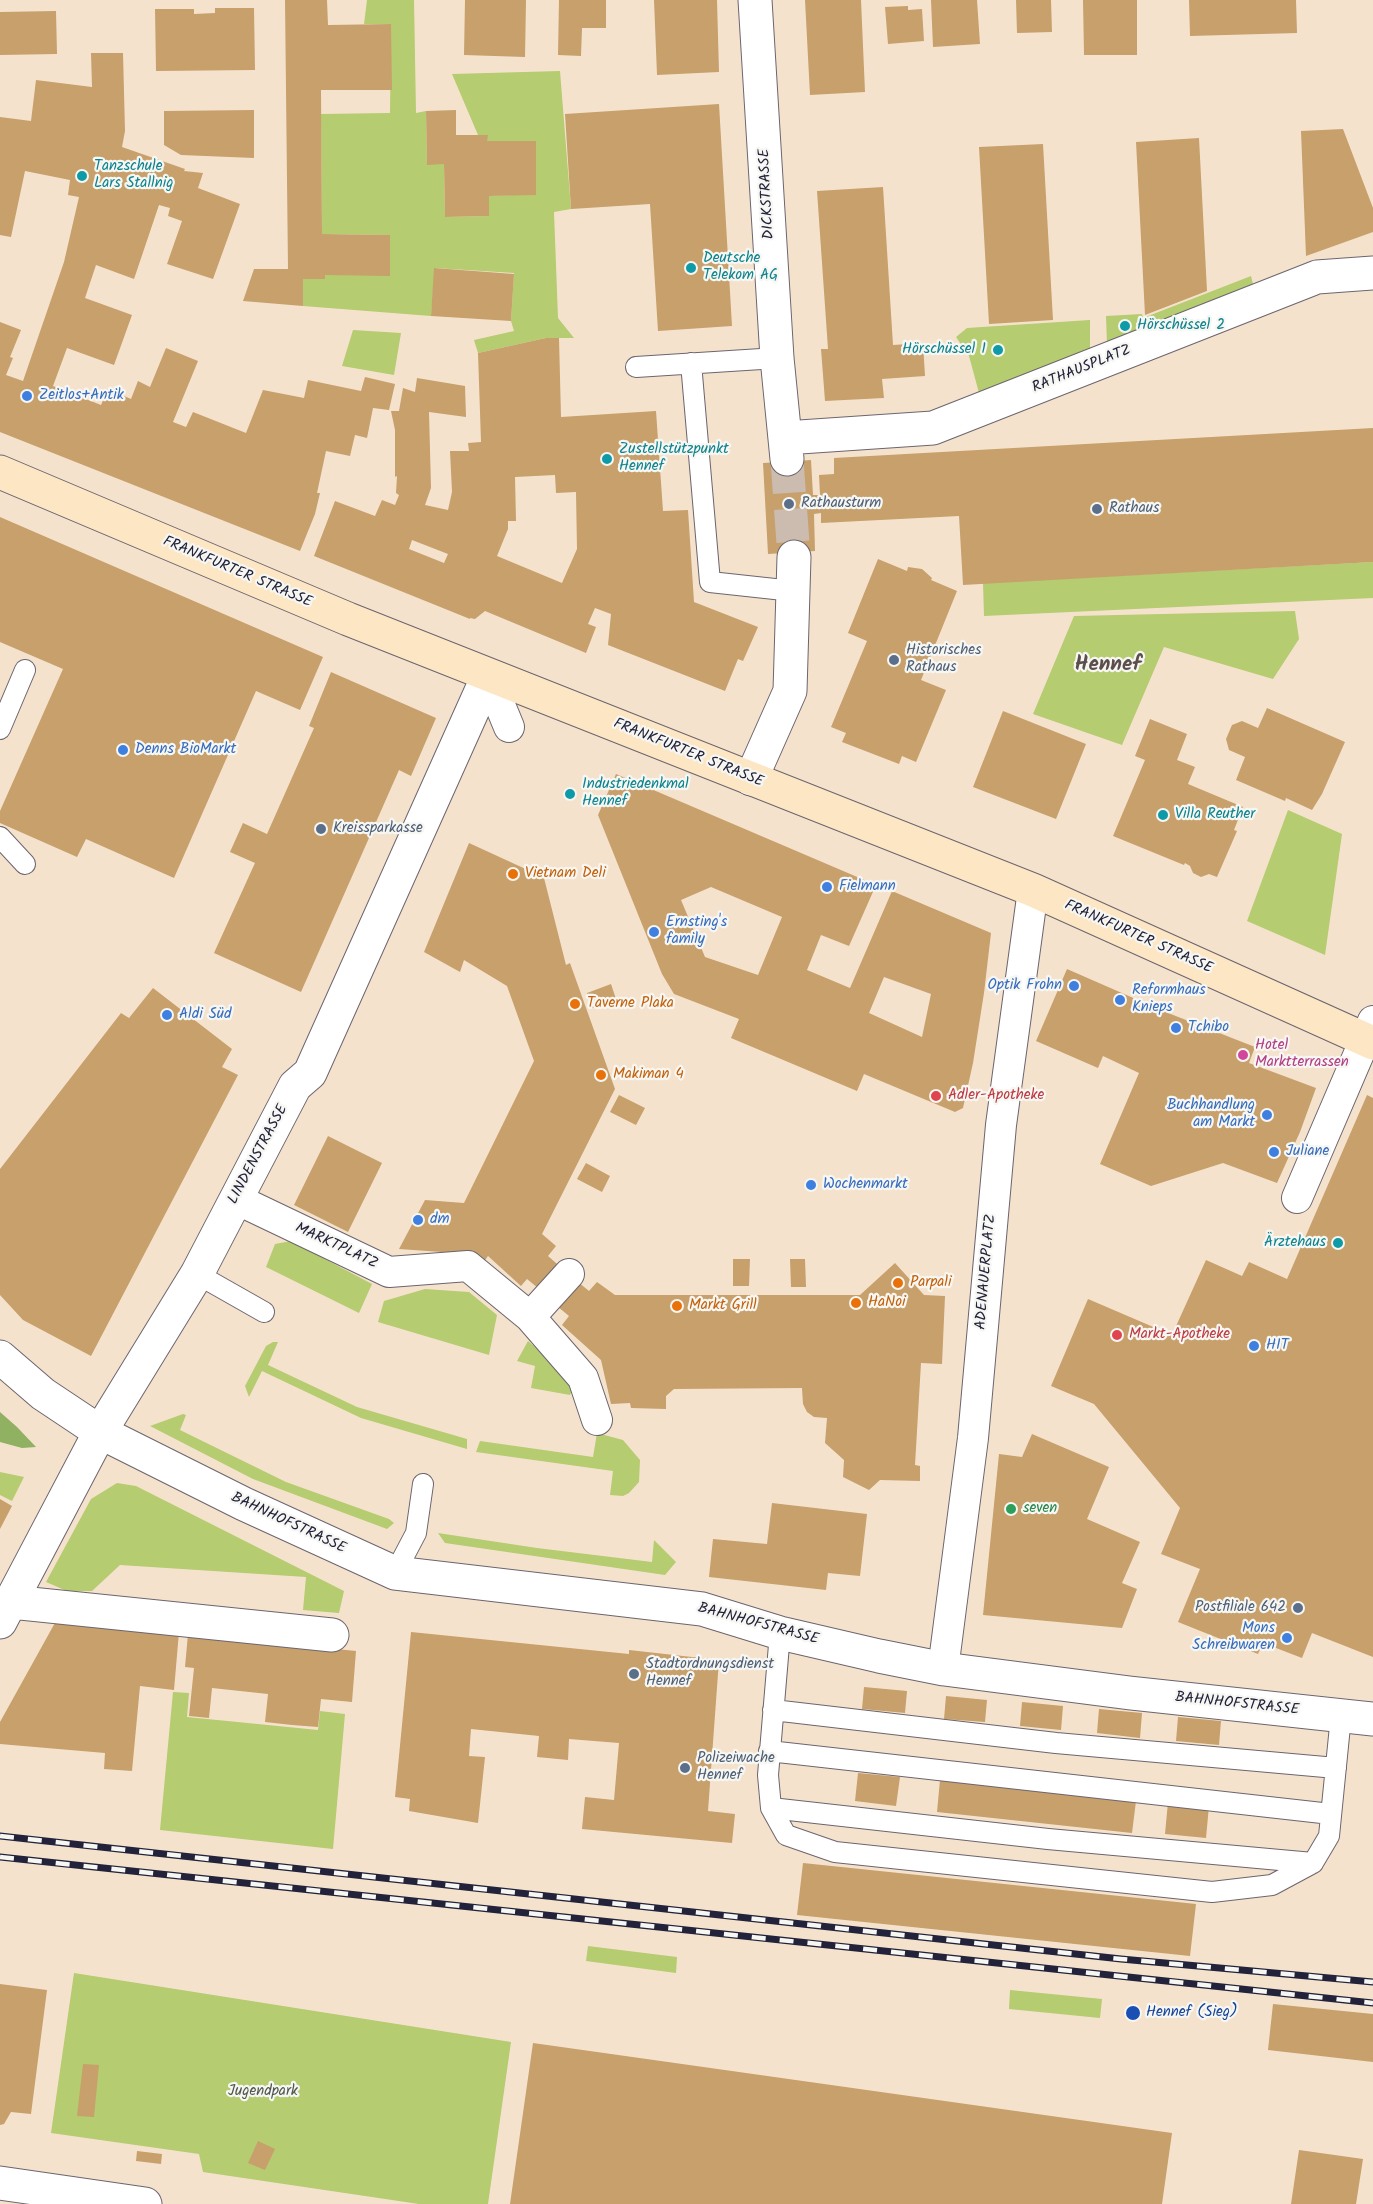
<!DOCTYPE html>
<meta charset="utf-8">
<style>
body{margin:0}
canvas{display:block;background:#f5e2cc}
</style>
<canvas width="1373" height="2204"></canvas>
<script>
const context = document.querySelector('canvas').getContext('2d');
context.lineJoin = 'round';
function fillPath(path, color) { context.fillStyle = color; context.fill(path, 'evenodd'); }
const poly = rows => new Path2D(rows.map(r => 'M' + r).join(''));
function strokePath(path, color, width, dash) { context.strokeStyle = color; context.lineWidth = width; context.lineCap = dash ? 'butt' : 'round'; context.setLineDash(dash || []); context.stroke(path); }
function label(font, color, halo, rows, align = 'center') {
  context.font = font + ' Kalam,sans-serif'; context.lineWidth = 4.5; context.setLineDash([]); context.textBaseline = 'middle'; context.strokeStyle = halo; context.fillStyle = color; for (const [text, x, y, turn = 0] of rows) {
    context.save(); context.translate(x, y); context.rotate((+turn || 0) * Math.PI / 180); context.textAlign = isNaN(turn) ? turn : align; if (halo) context.strokeText(text, 0, 0); context.fillText(text, 0, 0); context.restore();
  }
}
fillPath(poly([
 [367,0,414,0,416,113,426,111,427,164,444,164,445,217,489,216,489,196,536,194,536,141,487,141,487,135,478,135,452,74,560,71,571,209,554,212,558,318,574,338,546,338,478,353,474,340,514,331,511,321,514,273,435,268,431,316,303,306,303,279,325,279,325,275,390,275,390,235,322,234,321,114,390,113,391,24,364,24],
 [1251,276,1254,288,1107,345,1106,316,1142,314,1143,318],
 [1090,320,1090,352,979,393,969,356,956,337,967,328],
 [353,330,401,333,394,375,342,366],
 [1373,562,1373,598,984,616,983,583],
 [1295,611,1299,639,1273,679,1164,647,1122,745,1033,714,1074,616],
 [1288,810,1342,834,1325,955,1247,921],
 [291,1241,372,1284,359,1313,266,1267,275,1244],
 [425,1289,469,1292,497,1315,489,1355,378,1322,384,1301],
 [528,1341,572,1379,574,1386,570,1395,531,1388,535,1366,517,1361],
 [273,1342,278,1342,268,1365,357,1407,467,1439,467,1449,361,1418,262,1371,249,1397,245,1386,266,1346],
 [183,1414,186,1415,180,1430,286,1482,389,1519,394,1523,387,1529,253,1479,150,1426],
 [597,1433,623,1440,640,1460,639,1482,629,1493,623,1496,610,1495,613,1471,476,1452,480,1441,593,1457],
 [0,1472,24,1477,12,1501,0,1495],
 [117,1483,136,1486,344,1591,339,1613,303,1610,306,1577,120,1565,92,1591,67,1591,46,1582,91,1499],
 [438,1533,537,1548,652,1562,654,1540,676,1562,665,1575,445,1543],
 [173,1692,189,1693,187,1717,318,1730,320,1711,345,1714,333,1849,160,1830],
 [588,1946,677,1957,676,1973,586,1961],
 [74,1973,511,2042,488,2204,419,2204,203,2172,199,2154,51,2133],
 [1010,1990,1102,1999,1100,2018,1009,2009]
]), '#b5cc70');
fillPath(poly([
 [0,1412,17,1427,36,1447,22,1448,0,1442]
]), '#90b062');
fillPath(poly([
 [285,0,327,0,328,25,391,24,392,90,321,90,322,234,390,235,390,276,325,275,325,279,303,279,303,306,243,301,254,269,288,269],
 [465,0,526,0,525,57,464,55],
 [559,0,606,0,606,28,582,28,581,56,558,55],
 [654,0,717,0,719,72,657,75],
 [805,0,861,0,865,92,810,95],
 [931,0,977,0,980,44,933,47],
 [1016,0,1051,0,1052,32,1017,33],
 [1083,0,1137,0,1137,55,1084,55],
 [1189,0,1296,0,1297,33,1190,36],
 [908,6,908,10,922,9,924,41,888,44,885,7],
 [215,8,254,8,255,70,156,71,155,9,194,9,194,14,215,13],
 [56,11,57,54,0,55,0,12],
 [91,53,123,53,125,131,122,147,185,169,184,171,203,173,198,188,240,204,213,279,167,264,182,221,168,216,170,208,159,205,134,279,96,265,85,298,132,315,114,365,67,348,53,386,101,405,108,389,131,399,138,381,150,387,166,348,198,361,173,422,186,427,193,412,246,433,263,390,304,398,308,380,361,391,365,377,395,384,389,410,373,408,367,438,355,435,350,456,326,451,317,493,320,493,315,514,300,551,0,432,0,322,21,330,10,357,13,358,6,375,23,381,64,262,79,197,68,195,70,180,25,171,11,237,0,235,0,117,31,121,36,80,92,87],
 [719,104,732,326,658,331,650,204,571,209,565,114],
 [254,110,254,158,181,155,164,145,164,111],
 [456,110,456,135,488,135,487,141,536,141,536,195,489,196,489,216,445,217,444,164,427,165,426,111],
 [1343,129,1373,208,1373,232,1306,256,1301,131],
 [1199,138,1207,291,1145,315,1136,142],
 [1043,144,1053,320,989,324,979,147],
 [883,187,893,345,923,343,925,376,882,379,884,398,825,401,821,349,828,349,817,191],
 [434,268,514,274,511,321,431,316],
 [546,338,559,338,561,417,656,411,663,511,688,510,694,602,758,627,743,661,738,659,725,691,608,645,611,614,595,608,588,624,596,627,586,653,485,611,475,619,470,618,470,619,314,556,335,501,375,516,382,500,395,505,399,495,396,493,397,476,395,477,395,430,391,411,399,411,403,388,415,392,417,378,465,386,466,417,429,412,431,488,425,505,448,510,452,492,450,451,469,451,468,443,481,442,478,353],
 [555,475,556,493,576,492,577,549,562,583,497,556,508,529,508,521,516,521,515,477],
 [412,540,448,554,444,563,409,549],
 [1373,428,1373,562,963,585,959,516,821,523,821,513,814,514,815,551,768,554,763,463,811,460,813,495,820,495,819,475,834,474,834,458],
 [0,517,323,657,300,710,256,691,174,878,86,839,77,857,0,823,0,811,63,669,0,642],
 [878,559,907,571,908,567,922,569,932,578,931,580,957,591,921,680,946,690,916,762,902,756,899,764,842,742,846,733,831,727,867,641,848,633],
 [331,672,436,718,411,776,399,770,301,992,214,953,255,863,230,852,243,823,267,834,314,728,309,726],
 [1267,708,1345,742,1322,794,1312,810,1286,798,1285,801,1236,780,1245,757,1229,750,1226,739,1232,725,1242,721,1258,728],
 [1003,711,1086,744,1056,819,973,787],
 [1150,719,1187,734,1177,760,1195,767,1188,784,1243,807,1234,830,1237,831,1217,877,1209,874,1201,877,1193,873,1190,866,1185,863,1184,865,1113,836,1145,760,1135,756],
 [616,774,876,885,849,946,821,935,807,970,850,988,892,891,991,933,984,993,973,1063,963,1108,955,1112,864,1074,857,1091,731,1038,739,1019,674,994,662,974,598,815],
 [711,887,782,917,758,975,705,957,681,900],
 [884,977,931,994,922,1037,869,1013],
 [469,843,530,871,531,878,543,874,566,965,570,963,615,1089,542,1234,556,1246,548,1256,564,1270,544,1293,527,1279,521,1286,488,1256,481,1266,470,1254,399,1249,425,1200,464,1203,534,1061,507,986,464,960,460,972,424,952],
 [1067,969,1163,1011,1255,1047,1249,1063,1316,1088,1300,1132,1277,1183,1223,1163,1151,1186,1100,1164,1139,1073,1103,1056,1098,1068,1036,1041],
 [611,984,616,999,592,1008,587,993],
 [153,988,232,1049,222,1067,238,1075,91,1356,23,1320,0,1295,0,1169,121,1013,129,1018],
 [619,1095,645,1108,636,1125,610,1112],
 [1367,1095,1373,1098,1373,1657,1312,1633,1302,1658,1263,1643,1258,1654,1178,1622,1200,1569,1161,1554,1180,1508,1094,1404,1051,1386,1088,1299,1172,1335,1206,1260,1242,1276,1249,1262,1287,1279],
 [328,1136,382,1163,348,1232,294,1205],
 [586,1163,610,1176,602,1192,577,1179],
 [733,1259,750,1259,749,1286,733,1286],
 [790,1259,805,1259,806,1287,791,1287],
 [895,1263,924,1295,945,1296,942,1364,921,1363,915,1465,920,1466,920,1481,880,1480,869,1490,843,1477,844,1460,825,1443,827,1418,814,1417,807,1412,803,1404,802,1388,674,1389,666,1396,666,1409,631,1408,630,1403,611,1404,601,1360,562,1325,569,1316,552,1302,572,1277,589,1291,597,1282,615,1295,860,1295],
 [1032,1434,1109,1467,1087,1519,1140,1542,1122,1583,1137,1589,1122,1628,983,1615,999,1454,1022,1457],
 [0,1499,12,1506,0,1529],
 [772,1503,867,1514,860,1576,828,1573,826,1590,709,1577,713,1539,767,1544],
 [56,1621,179,1632,174,1690,140,1686,132,1771,104,1769,105,1753,0,1744,0,1722],
 [411,1632,629,1654,629,1650,719,1660,708,1811,735,1814,732,1843,582,1829,585,1797,614,1800,619,1743,569,1739,568,1760,537,1757,539,1736,471,1729,469,1756,485,1757,478,1823,409,1811,410,1799,395,1797],
 [188,1634,356,1651,352,1702,321,1699,318,1727,292,1725,265,1722,268,1694,212,1688,209,1718,189,1716,194,1668,185,1667],
 [864,1687,907,1691,905,1713,862,1709],
 [946,1696,987,1700,985,1722,944,1719],
 [1022,1702,1063,1706,1061,1730,1020,1726],
 [1099,1709,1142,1713,1140,1738,1097,1733],
 [1178,1717,1221,1721,1219,1745,1176,1741],
 [858,1773,900,1777,896,1806,855,1801],
 [940,1780,1136,1801,1132,1833,937,1812],
 [1168,1802,1209,1806,1206,1838,1165,1834],
 [803,1863,1196,1904,1190,1956,797,1915],
 [0,1984,47,1990,31,2114,11,2112,4,2124,0,2125],
 [1273,2004,1373,2014,1373,2062,1268,2050],
 [533,2043,1172,2133,1162,2204,510,2204],
 [83,2064,99,2065,94,2117,77,2116],
 [258,2141,275,2149,265,2170,248,2163],
 [1299,2150,1363,2159,1356,2204,1291,2204],
 [137,2151,162,2154,161,2164,136,2161]
]), '#c7a06c');
strokePath(poly([
 [787,460,794,557]
]), '#cbbcaf', 33, [33, 16]);
const service = poly([
 [691,363,710,582,793,591],
 [636,367,777,358],
 [0,729,25,670],
 [0,837,25,864],
 [197,1274,264,1312],
 [395,1573,416,1533,423,1484],
 [780,1633,768,1775,771,1808,786,1835,835,1852,1212,1892,1272,1885,1313,1863,1329,1836,1341,1716],
 [773,1710,1056,1743,1336,1768],
 [769,1751,1331,1814],
 [771,1808,1048,1839,1313,1863]
]);
const pedestrian = poly([
 [488,676,509,727],
 [1297,1198,1373,1021],
 [236,1199,389,1272,468,1266,530,1317,583,1378,597,1420],
 [530,1317,569,1274],
 [945,1654,973,1438,1001,1125,1033,890]
]);
const minor = poly([
 [755,0,777,358,787,459],
 [785,438,933,428,1317,277,1373,273],
 [751,779,790,691,794,557],
 [0,1357,43,1394,100,1432,244,1504,395,1573,702,1609,780,1633,879,1656,944,1669,1130,1693,1373,1719],
 [11,1602,332,1635],
 [0,1622,100,1432,197,1274,295,1086,310,1073,488,676],
 [0,2183,145,2204]
]);
const secondary = poly([
 [0,472,348,619,1033,890,1373,1043]
]);
strokePath(service, '#6c656e', 22);
strokePath(pedestrian, '#6c656e', 32);
strokePath(minor, '#6c656e', 35);
strokePath(secondary, '#6c656e', 35);
strokePath(service, '#fff', 20);
strokePath(pedestrian, '#fff', 30);
strokePath(minor, '#fff', 33);
strokePath(secondary, '#fce6c4', 33);
const rail = poly([
 [0,1836,1121,1959,1373,1982],
 [0,1857,1373,2003]
]);
strokePath(rail, '#22223b', 7);
strokePath(rail, '#f6f6f2', 4.5, [14]);
for (const [x, y, r, color] of [
 [82,176,6,"#0f9aa8"],
 [691,268,6,"#0f9aa8"],
 [1125,326,6,"#0f9aa8"],
 [998,350,6,"#0f9aa8"],
 [27,396,6,"#3f7fe0"],
 [607,459,6,"#0f9aa8"],
 [789,504,6,"#5c6f8a"],
 [1097,509,6,"#5c6f8a"],
 [894,660,6,"#5c6f8a"],
 [123,750,6,"#3f7fe0"],
 [570,794,6,"#0f9aa8"],
 [1163,815,6,"#0f9aa8"],
 [321,829,6,"#5c6f8a"],
 [513,874,6,"#e8710a"],
 [827,887,6,"#3f7fe0"],
 [654,932,6,"#3f7fe0"],
 [1074,986,6,"#3f7fe0"],
 [1120,1000,6,"#3f7fe0"],
 [575,1004,6,"#e8710a"],
 [167,1015,6,"#3f7fe0"],
 [1176,1028,6,"#3f7fe0"],
 [1243,1055,6,"#d1479c"],
 [601,1075,6,"#e8710a"],
 [936,1096,6,"#e0444e"],
 [1267,1115,6,"#3f7fe0"],
 [1274,1152,6,"#3f7fe0"],
 [811,1185,6,"#3f7fe0"],
 [418,1220,6,"#3f7fe0"],
 [1338,1243,6,"#0f9aa8"],
 [898,1283,6,"#e8710a"],
 [856,1303,6,"#e8710a"],
 [677,1306,6,"#e8710a"],
 [1117,1335,6,"#e0444e"],
 [1254,1346,6,"#3f7fe0"],
 [1011,1509,6,"#2e9e5b"],
 [1298,1608,6,"#5c6f8a"],
 [1287,1638,6,"#3f7fe0"],
 [634,1674,6,"#5c6f8a"],
 [685,1768,6,"#5c6f8a"],
 [1133,2013,8,"#1a4fb4"]
]) { const dot = new Path2D(); dot.arc(x, y, r, 0, 2 * Math.PI); context.fillStyle = color; context.fill(dot); strokePath(dot, '#f6f6f2', 2); }
label('15px', '#0d838f', '#f6f6f2', [
 ["Tanzschule",94,167],
 ["Lars Stallnig",94,184],
 ["Deutsche",703,259],
 ["Telekom AG",703,276],
 ["Hörschüssel 2",1137,326],
 ["Hörschüssel 1",986,350,"right"],
 ["Zustellstützpunkt",619,450],
 ["Hennef",619,467],
 ["Industriedenkmal",582,785],
 ["Hennef",582,802],
 ["Villa Reuther",1175,815],
 ["Ärztehaus",1326,1243,"right"]
], 'left');
label('15px', '#22223b', '#f6f6f2', [
 ["DICKSTRASSE",768,194,-93],
 ["RATHAUSPLATZ",1082,370,-22],
 ["FRANKFURTER STRASSE",237,573,23],
 ["FRANKFURTER STRASSE",688,754,22],
 ["FRANKFURTER STRASSE",1138,938,24],
 ["LINDENSTRASSE",259,1155,-62],
 ["MARKTPLATZ",336,1247,25],
 ["ADENAUERPLATZ",987,1272,-85],
 ["BAHNHOFSTRASSE",288,1524,25],
 ["BAHNHOFSTRASSE",758,1625,15],
 ["BAHNHOFSTRASSE",1237,1705,6]
]);
label('15px', '#366cbe', '#f6f6f2', [
 ["Zeitlos+Antik",39,396],
 ["Denns BioMarkt",135,750],
 ["Fielmann",839,887],
 ["Ernsting's",666,923],
 ["family",666,940],
 ["Optik Frohn",1062,986,"right"],
 ["Reformhaus",1132,991],
 ["Knieps",1132,1008],
 ["Aldi Süd",179,1015],
 ["Tchibo",1188,1028],
 ["Buchhandlung",1255,1106,"right"],
 ["am Markt",1255,1123,"right"],
 ["Juliane",1286,1152],
 ["Wochenmarkt",823,1185],
 ["dm",430,1220],
 ["HIT",1266,1346],
 ["Mons",1275,1629,"right"],
 ["Schreibwaren",1275,1646,"right"]
], 'left');
label('15px', '#4e5e75', '#f6f6f2', [
 ["Rathausturm",801,504],
 ["Rathaus",1109,509],
 ["Historisches",906,651],
 ["Rathaus",906,668],
 ["Kreissparkasse",333,829],
 ["Postfiliale 642",1286,1608,"right"],
 ["Stadtordnungsdienst",646,1665],
 ["Hennef",646,1682],
 ["Polizeiwache",697,1759],
 ["Hennef",697,1776]
], 'left');
label('15px', '#c56008', '#f6f6f2', [
 ["Vietnam Deli",525,874],
 ["Taverne Plaka",587,1004],
 ["Makiman 4",613,1075],
 ["Parpali",910,1283],
 ["HaNoi",868,1303],
 ["Markt Grill",689,1306]
], 'left');
label('15px', '#b23c85', '#f6f6f2', [
 ["Hotel",1255,1046],
 ["Marktterrassen",1255,1063]
], 'left');
label('15px', '#be3a42', '#f6f6f2', [
 ["Adler-Apotheke",948,1096],
 ["Markt-Apotheke",1129,1335]
], 'left');
label('15px', '#27864d', '#f6f6f2', [
 ["seven",1023,1509]
], 'left');
label('15px', '#164399', '#f6f6f2', [
 ["Hennef (Sieg)",1146,2013]
], 'left');
label('15px', '#4e554b', '#f6f6f2', [
 ["Jugendpark",263,2092]
]);
label('bold 21px', '#5c4e4c', '#f6f6f2', [
 ["Hennef",1108,666]
]);
</script>
